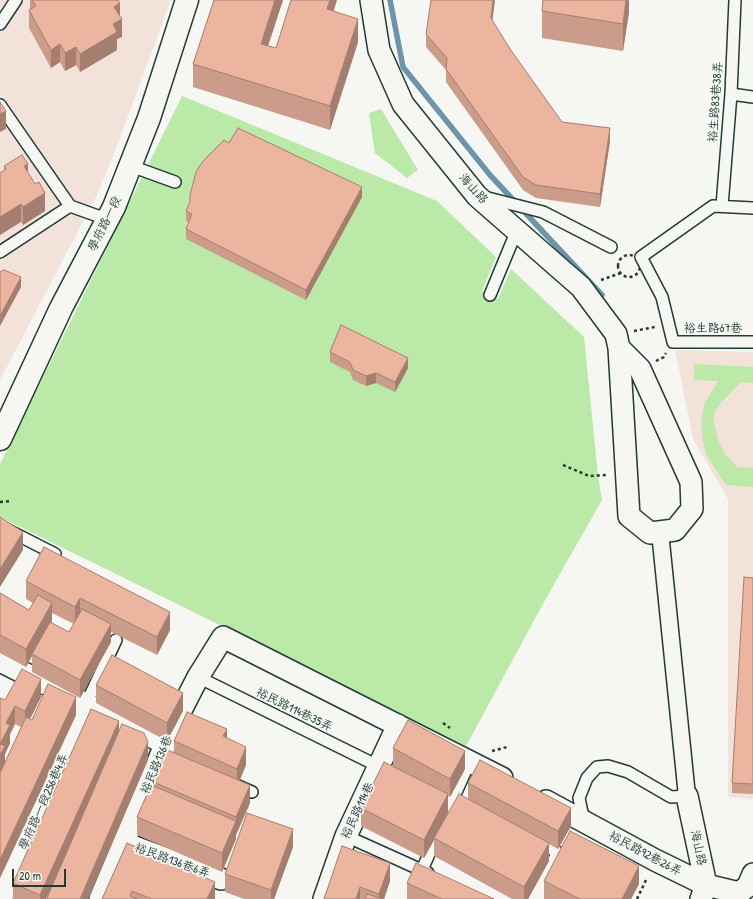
<!DOCTYPE html>
<meta charset="utf-8">
<style>
body{margin:0}
#map{position:relative;width:753px;height:899px;overflow:hidden;background:#f6f6f2;font-family:"Patrick Hand",sans-serif}
canvas{display:block}
.scale{position:absolute;left:12px;top:869px;width:54px;height:18px;box-sizing:border-box;border:2px solid #1f3d34;border-top:0;padding-left:5px;font-size:12px;line-height:14px;white-space:nowrap;color:#1f3d34;-webkit-text-stroke:3px #f6f6f2;paint-order:stroke}
</style>
<div id="map">
<canvas width="753" height="899"></canvas>
<div class="scale">20 m</div>
</div>
<script>
const context = document.querySelector('canvas').getContext('2d');
context.lineJoin = 'round';
function fillPath(path, color) { context.fillStyle = color; context.fill(path, 'evenodd'); }
const poly = rows => new Path2D(rows.map(r => 'M' + r).join(''));
function strokePath(path, color, width, dash) { context.strokeStyle = color; context.lineWidth = width; context.lineCap = dash ? 'butt' : 'round'; context.setLineDash(dash || []); context.stroke(path); }
function label(font, color, halo, rows, align = 'center') {
  context.font = font + ' "Patrick Hand","LXGW WenKai TC",sans-serif'; context.lineWidth = 3.5; context.setLineDash([]); context.textBaseline = 'middle'; context.strokeStyle = halo; context.fillStyle = color; for (const [text, x, y, turn = 0] of rows) {
    context.save(); context.translate(x, y); context.rotate((+turn || 0) * Math.PI / 180); context.textAlign = isNaN(turn) ? turn : align; if (halo) context.strokeText(text, 0, 0); context.fillText(text, 0, 0); context.restore();
  }
}
fillPath(poly([
 [0,0,171,0,115,151,96,197,0,380],
 [675,350,753,352,753,799,728,797,728,499,693,439]
]), '#f3e2d9');
fillPath(poly([
 [182,96,437,201,496,257,482,291,498,299,511,269,584,337,598,476,602,500,544,602,466,746,0,517,0,464],
 [381,109,418,170,407,178,375,153,369,113],
 [694,364,753,367,753,383,741,382,718,406,713,418,718,440,726,455,737,467,753,468,753,487,726,485,707,456,703,442,701,423,704,405,718,381,694,380]
]), '#bbe9a7');
strokePath(poly([
 [390,0,403,67,490,175,602,295]
]), '#6b95ab', 5.5);
const service = poly([
 [0,24,16,0],
 [731,94,753,97],
 [0,105,70,206,109,220],
 [131,166,175,182],
 [484,197,543,212,611,247],
 [722,206,731,94,735,0],
 [753,208,713,206,641,257,662,297,673,342,753,342],
 [0,252,70,206],
 [490,295,517,230],
 [0,526,55,554],
 [198,677,382,768],
 [86,704,116,640],
 [236,785,252,792],
 [436,794,467,809],
 [449,808,470,761],
 [584,822,579,798,587,778,597,767,608,766,628,772,671,797,687,796],
 [346,836,428,873],
 [535,841,563,855],
 [422,870,440,829]
]);
const pedestrian = poly([
 [660,532,687,796]
]);
const minor = poly([
 [371,0,379,50,403,104,477,196,581,287,616,334,619,348,629,516,650,533,675,530,692,509,691,482,640,369,619,348],
 [0,661,166,744],
 [687,796,706,885,701,899],
 [546,801,655,860,706,885,739,893,748,886,753,874],
 [124,843,221,879],
 [1,899,86,704],
 [100,899,173,726,198,677,223,637,502,778],
 [324,899,346,836,398,725],
 [536,899,559,861]
]);
const tertiary = poly([
 [0,439,61,308,114,207,149,118,187,0]
]);
strokePath(service, '#1f3d34', 14);
strokePath(pedestrian, '#1f3d34', 19);
strokePath(minor, '#1f3d34', 24);
strokePath(tertiary, '#1f3d34', 25);
strokePath(poly([
 '618 266a11 11 0 1 1 22 0a11 11 0 1 1-22 0Z',
 [601,280,621,273],
 [634,331,655,327],
 [656,361,664,357,666,353],
 [563,465,589,476,607,475],
 [0,502,12,501],
 [443,723,450,728],
 [492,751,507,747],
 [637,899,647,878]
]), '#1f3d34', 2.5, [3, 3]);
strokePath(service, '#f6f6f2', 11);
strokePath(pedestrian, '#f6f6f2', 16);
strokePath(minor, '#f6f6f2', 21);
strokePath(tertiary, '#f6f6f2', 22);
fillPath(poly([
 [30,0,118,0,122,37,117,39,117,50,80,72,76,65,65,71,60,62,51,68,29,28,29,10,30,9],
 [214,0,283,0,268,46,276,48,334,11,358,42,330,130,193,87,193,64],
 [495,0,492,21,510,49,562,122,610,141,600,207,536,198,523,190,446,82,446,70,426,47,426,34],
 [629,0,629,12,623,51,542,38,542,11],
 [229,143,362,197,306,300,186,239,186,229,189,223,186,221,186,211],
 [4,166,28,172,45,211,23,225,21,222,4,170],
 [330,352,408,368,395,392,376,383,366,386,353,380,350,372,330,362],
 [44,547,170,630,157,655,111,632,111,642,80,698,32,672,32,656,26,667,0,653,0,593,29,610,33,603,26,599,26,581],
 [52,613,74,624,69,632,51,623,52,621],
 [753,578,753,794,732,793,732,783],
 [96,685,183,711,167,741,96,703],
 [41,697,30,719,32,720,76,715,0,878,5,700],
 [15,724,21,727,5,763,5,754,10,743,10,734],
 [119,733,148,760,88,899,47,899,62,865,46,899,13,899,13,883],
 [227,738,246,765,239,781,250,803,236,835,236,839,222,872,137,835,137,817,151,785,151,781,174,753,174,741],
 [393,748,465,769,450,797,448,796,448,812,468,799,468,783,571,826,558,849,549,844,549,861,528,899,512,899,434,856,434,840,424,858,361,826,361,808,393,766],
 [127,843,215,899,102,899],
 [293,847,274,899,244,899,225,892,225,874],
 [390,863,390,881,384,899,324,899],
 [544,881,639,884,631,899,544,899],
 [407,883,494,899,407,899]
]), '#ca9c89');
fillPath(poly([
 [275,0,283,0,261,67,261,44],
 [330,0,337,0,327,33,327,9],
 [493,0,495,0,491,31,491,18],
 [626,0,629,0,629,12,623,51,623,24],
 [120,3,120,20,122,19,122,37,117,39,117,50,80,72,80,54,113,24,114,7],
 [358,19,358,42,330,130,330,106],
 [60,44,60,62,51,68,51,50],
 [76,47,76,65,65,71,65,53],
 [6,111,6,129,0,132,0,114],
 [610,128,610,141,600,207,600,194],
 [28,164,28,182,24,166],
 [362,187,362,197,306,300,306,290],
 [45,193,45,211,23,225,23,207],
 [21,204,21,222,0,235,0,217],
 [21,277,21,287,0,326,0,316],
 [408,358,408,368,395,392,395,382],
 [376,373,376,383,366,386,366,376],
 [23,532,23,550,0,587,0,569],
 [80,598,80,616,75,625,75,607],
 [52,603,52,621,33,654,32,654,32,656,26,667,26,649],
 [170,612,170,630,157,655,157,637],
 [111,624,111,642,80,698,80,680],
 [41,679,41,697,25,729,25,711],
 [183,693,183,711,167,741,167,723],
 [76,697,76,715,0,878,0,860],
 [15,706,15,724,10,734,10,743,5,754,5,764,0,773,0,744,6,723],
 [119,721,119,739,46,899,40,899,40,895],
 [227,729,227,747,223,736],
 [148,742,148,760,88,899,80,899],
 [246,747,246,765,237,787,237,769],
 [465,751,465,769,450,797,450,779],
 [250,785,250,803,236,835,236,817],
 [448,794,448,812,434,838,434,840,424,858,424,840],
 [571,808,571,826,558,849,558,831],
 [236,821,236,839,222,872,222,853],
 [293,829,293,847,274,899,271,899,271,890],
 [549,843,549,861,528,899,524,899,524,887],
 [390,863,390,881,384,899,379,899,379,894],
 [639,866,639,884,631,899,622,899],
 [215,882,215,899,207,899],
 [360,887,360,899,356,899]
]), '#a47f6f');
const building = poly([
 [32,0,118,0,120,3,114,7,122,19,113,24,117,32,80,54,76,47,65,53,60,44,51,50,29,10,36,6,32,0],
 [214,0,275,0,261,44,276,48,291,0,330,0,327,9,358,19,330,106,193,64,214,0],
 [431,0,493,0,491,18,510,49,562,122,610,128,600,194,536,185,523,177,446,69,447,58,426,34,431,0],
 [543,0,626,0,623,24,542,11,543,0],
 [0,102,6,111,0,114,0,102],
 [238,128,362,187,306,290,186,229,192,214,186,211,190,202,190,195,196,172,203,161,224,140,229,143,238,128],
 [22,155,28,164,24,166,35,184,39,182,45,193,23,207,21,204,0,217,0,173,6,169,4,166,22,155],
 [4,270,21,277,0,316,0,272,4,270],
 [341,325,408,358,395,382,376,373,366,376,353,370,350,362,330,352,341,325],
 [0,517,23,532,0,569,0,517],
 [44,547,170,612,157,637,80,598,75,607,26,581,44,547],
 [744,577,753,578,753,784,732,783,744,577],
 [0,593,29,610,38,595,52,603,26,649,0,635,0,593],
 [82,609,111,624,80,680,32,654,50,622,69,632,82,609],
 [112,655,183,693,167,723,96,685,112,655],
 [22,669,41,679,25,711,15,706,6,723,10,725,0,744,5,746,0,755,0,698,5,700,22,669],
 [48,684,76,697,0,860,0,773,26,717,32,720,48,684],
 [91,709,119,721,40,895,13,883,91,709],
 [187,712,227,729,223,736,246,747,237,769,174,741,187,712],
 [408,720,465,751,450,779,393,748,408,720],
 [122,724,144,733,148,742,80,899,49,899,47,898,122,724],
 [165,749,250,785,236,817,151,781,165,749],
 [480,760,571,808,558,831,468,783,480,760],
 [384,762,448,794,424,840,361,808,384,762],
 [151,785,236,821,222,853,137,817,151,785],
 [459,794,549,843,524,887,434,838,459,794],
 [247,813,293,829,271,890,225,874,247,813],
 [570,831,639,866,622,899,580,899,544,881,570,831],
 [127,843,215,882,207,899,152,899,132,891,130,896,138,899,102,899,127,843],
 [342,846,390,863,379,894,360,887,356,899,324,899,342,846],
 [416,863,494,899,442,899,407,883,416,863],
 [367,894,383,899,365,899,367,894]
]);
fillPath(building, '#ebb59f');
strokePath(building, '#a47f6f', 1);
label('12px', '#1f3d34', '#f6f6f2', [
 ["裕生路83巷38弄",716,102,-86],
 ["海山路",473,189,48],
 ["學府路一段",105,224,-64],
 ["裕生路67巷",713,329],
 ["裕民路114巷35弄",294,710,26],
 ["裕民路136巷",157,765,-67],
 ["學府路一段256巷4弄",44,802,-66],
 ["裕民路114巷",358,811,-65],
 ["海山路",698,848,78],
 ["裕民路92巷26弄",645,854,28],
 ["裕民路136巷6弄",172,861,20]
]);
</script>
